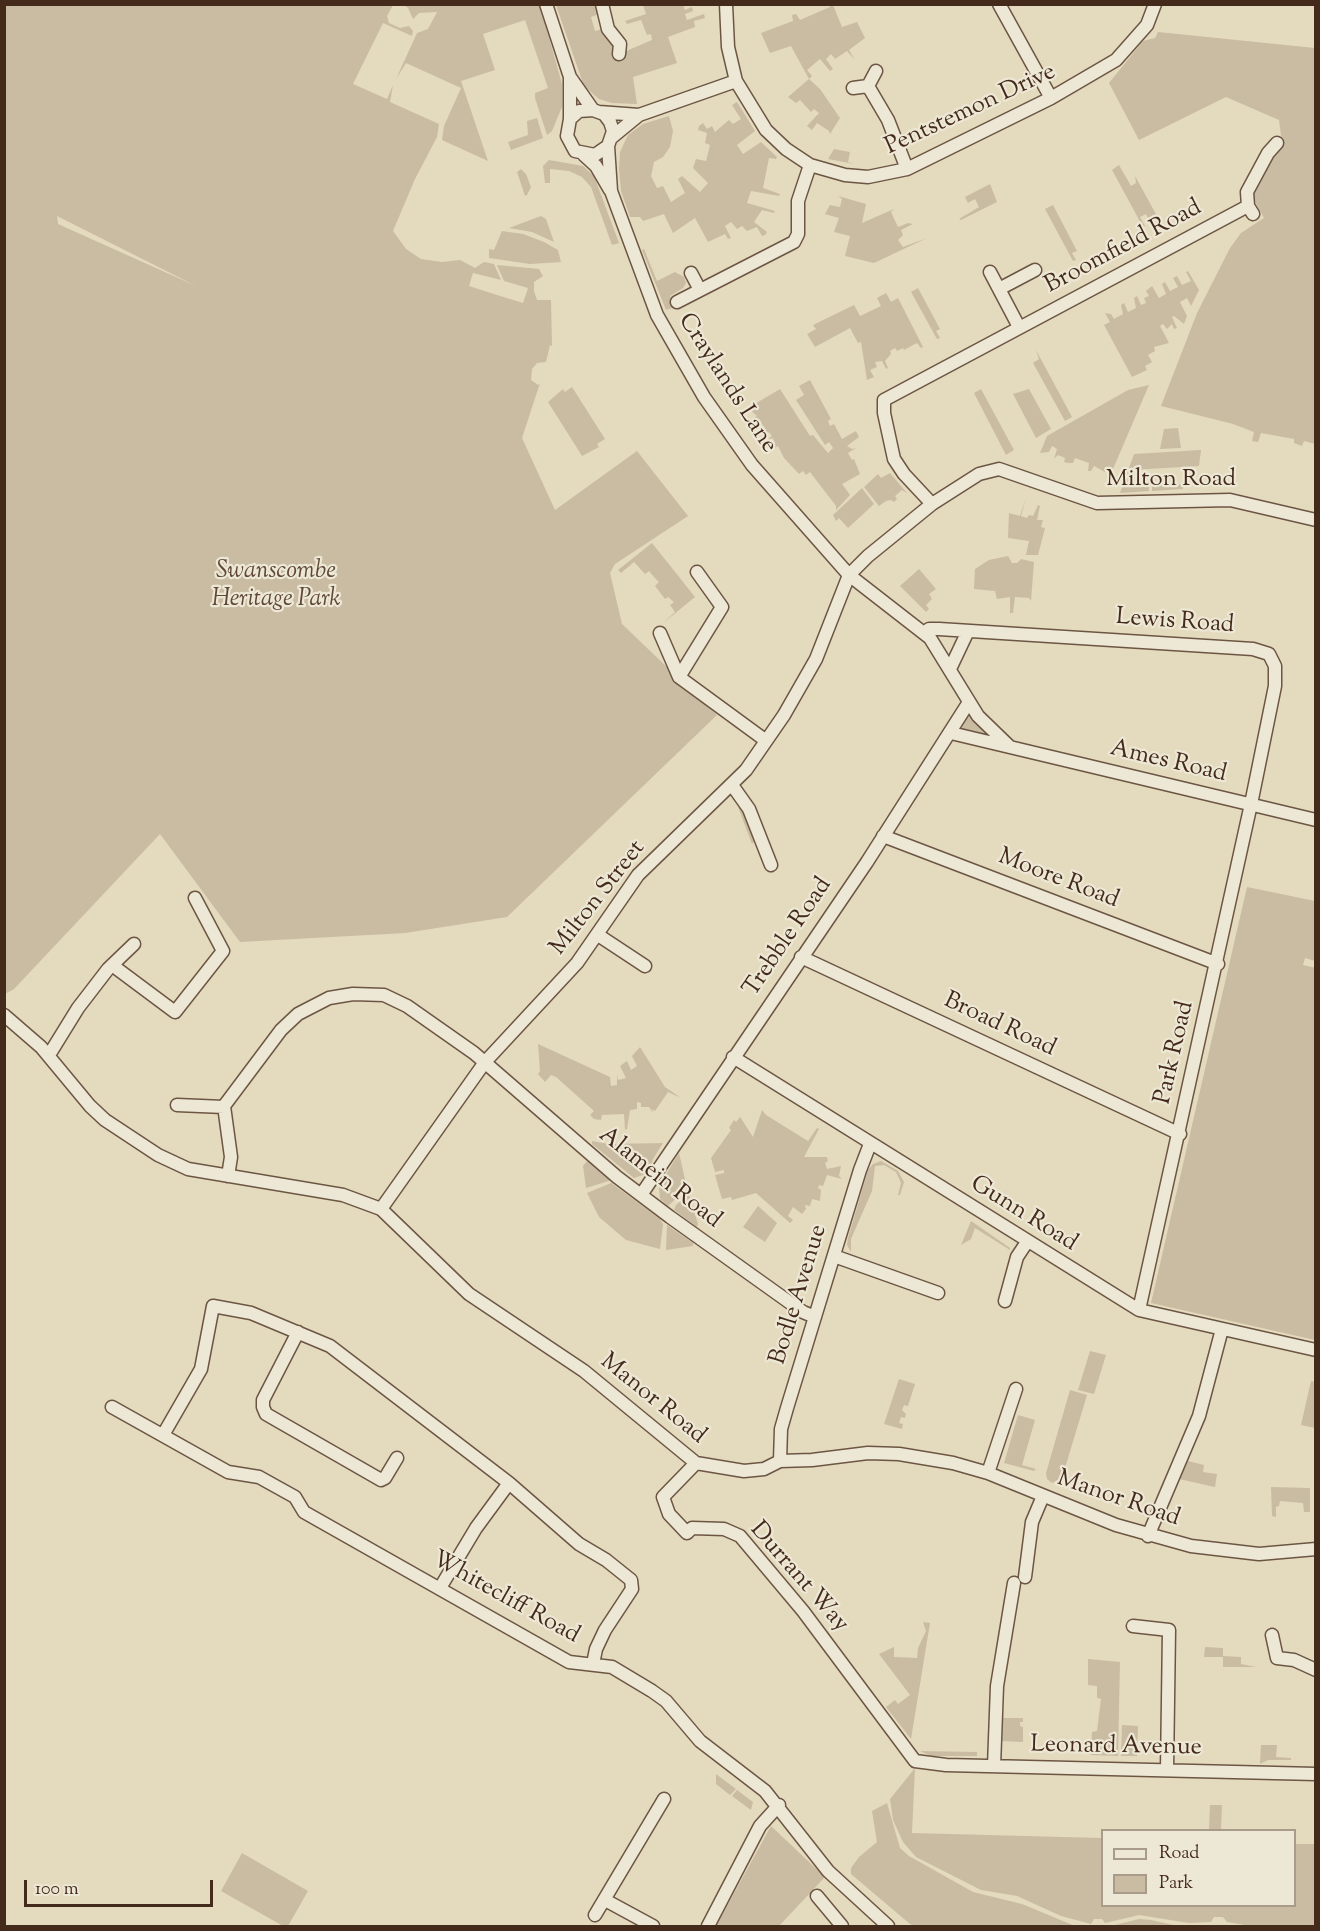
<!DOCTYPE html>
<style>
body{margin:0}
#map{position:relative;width:1320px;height:1931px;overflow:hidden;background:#e4dabe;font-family:"Sorts Mill Goudy",serif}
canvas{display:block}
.frame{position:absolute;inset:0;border:6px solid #442a1a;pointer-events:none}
.legend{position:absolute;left:1101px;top:1829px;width:195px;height:78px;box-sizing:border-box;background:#ede7d5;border:2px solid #a99b8a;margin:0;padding:8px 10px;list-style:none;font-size:18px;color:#442a1a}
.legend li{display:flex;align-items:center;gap:12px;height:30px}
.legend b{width:30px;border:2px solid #a99b8a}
.scale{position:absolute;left:24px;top:1880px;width:189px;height:27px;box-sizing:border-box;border:3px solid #442a1a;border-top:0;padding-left:8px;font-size:18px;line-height:21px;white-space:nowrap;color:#442a1a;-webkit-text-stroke:4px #ede7d5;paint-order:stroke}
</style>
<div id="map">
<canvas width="1320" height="1931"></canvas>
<div class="frame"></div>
<ul class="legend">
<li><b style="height:8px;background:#ede7d5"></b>Road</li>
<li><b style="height:16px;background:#c9bca2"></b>Park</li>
</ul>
<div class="scale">100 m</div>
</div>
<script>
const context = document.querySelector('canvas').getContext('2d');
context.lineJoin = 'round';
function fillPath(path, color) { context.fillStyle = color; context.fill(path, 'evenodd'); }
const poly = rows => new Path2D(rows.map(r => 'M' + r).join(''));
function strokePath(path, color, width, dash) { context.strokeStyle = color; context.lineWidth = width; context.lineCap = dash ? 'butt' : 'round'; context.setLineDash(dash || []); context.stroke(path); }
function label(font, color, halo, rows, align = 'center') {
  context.font = font + ' "Sorts Mill Goudy",serif'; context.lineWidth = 4.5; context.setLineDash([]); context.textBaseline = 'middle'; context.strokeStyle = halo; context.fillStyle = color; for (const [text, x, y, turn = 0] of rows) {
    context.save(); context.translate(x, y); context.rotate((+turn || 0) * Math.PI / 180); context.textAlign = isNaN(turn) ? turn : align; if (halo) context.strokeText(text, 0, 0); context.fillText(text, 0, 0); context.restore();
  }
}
fillPath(poly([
 [5,4,393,5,387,16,389,23,400,28,409,26,413,31,412,36,383,23,353,84,387,99,393,85,390,102,439,124,437,137,415,179,393,231,406,249,421,259,442,262,460,260,475,268,484,262,494,264,501,280,473,273,469,286,497,295,523,303,528,288,504,281,497,265,539,269,543,276,534,282,534,291,537,300,551,300,552,346,550,345,546,362,537,363,532,369,531,380,538,385,540,383,522,438,555,510,637,451,688,516,615,564,610,573,622,624,717,715,507,917,405,933,240,942,160,834,14,989,5,994],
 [57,216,196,286,58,224],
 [404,5,540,5,562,84,562,107,552,131,547,135,535,98,535,93,548,88,525,20,483,34,495,70,461,81,488,161,442,140,444,126,461,88,406,63,396,79,417,33,428,29,437,12,419,13,413,19,408,8],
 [556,5,597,5,599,14,591,17,595,31,603,29,624,52,652,40,651,34,647,35,641,20,627,24,625,21,646,14,643,5,683,5,685,10,692,7,693,11,685,14,687,20,704,14,705,18,694,21,695,27,668,37,677,63,633,77,637,104,612,103,599,99,584,86],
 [830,5,833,5,842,27,857,22,865,38,849,50,855,60,847,51,835,59,831,54,826,59,833,69,830,71,820,59,807,70,812,76,809,79,820,89,840,118,830,134,829,131,817,123,812,130,807,126,819,113,814,109,811,112,800,100,796,103,788,97,809,79,791,46,770,53,761,33,793,21,792,15,796,14,800,20,830,7],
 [1158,32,1315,48,1315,444,1304,441,1302,446,1294,443,1294,439,1261,433,1258,442,1252,441,1254,432,1233,424,1161,406,1197,313,1230,248,1241,233,1264,218,1253,198,1253,192,1282,143,1279,120,1226,97,1139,140,1109,83,1143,41,1155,38],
 [737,102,755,131,737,145,743,154,761,142,777,157,776,159,769,158,763,188,780,194,779,196,751,191,747,203,775,211,774,213,762,210,754,222,767,232,765,235,762,236,757,227,747,231,742,226,737,229,731,222,725,226,731,238,728,239,725,234,708,242,695,218,673,233,664,214,643,221,640,217,630,217,621,191,619,169,620,152,628,135,643,124,669,116,673,131,670,147,663,157,654,162,651,176,657,188,663,186,671,202,685,193,678,179,682,176,700,192,708,183,693,168,696,159,706,161,710,145,705,143,707,133,698,130,699,126,703,123,707,129,712,126,715,132,729,120,733,124,741,119,732,105],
 [537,118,543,138,511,150,508,142,528,135,527,121],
 [834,149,850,152,848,162,854,164,828,159],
 [549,160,583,166,594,176,619,243,612,245,591,187,582,177,569,171,550,169,550,183,545,183,543,166],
 [1119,165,1131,186,1136,183,1135,176,1157,216,1149,220,1146,214,1140,217,1145,226,1143,227,1112,170],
 [521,169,526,174,531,187,527,195,525,196,517,172],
 [990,184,997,202,961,220,959,219,979,207,975,199,968,203,965,197],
 [838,196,866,204,862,223,894,209,891,212,898,227,908,223,913,224,901,230,903,235,898,240,903,247,927,238,874,263,845,256,850,236,834,232,839,218,825,214,830,205,840,207,842,199],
 [1053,205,1077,251,1072,253,1076,260,1073,261,1045,209],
 [541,216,546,219,554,242,532,232,509,228],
 [502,231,523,234,544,242,558,250,561,262,530,264,489,258,489,249,494,250],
 [644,249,657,281,675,272,684,277,686,283,683,288,670,296,675,307,666,310,642,250],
 [1188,271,1199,290,1191,306,1187,298,1180,302,1187,316,1184,324,1174,316,1172,317,1177,328,1174,329,1172,324,1167,329,1163,324,1160,326,1169,343,1154,347,1155,351,1148,355,1152,362,1145,366,1147,370,1132,377,1104,325,1110,322,1105,313,1111,314,1114,319,1123,314,1121,305,1124,303,1128,312,1136,308,1134,298,1137,296,1141,305,1146,303,1144,298,1149,296,1146,291,1152,286,1159,298,1166,294,1162,284,1165,282,1170,291,1178,287,1173,278,1177,276,1182,285,1191,281,1186,272],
 [918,288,940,329,936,331,940,338,937,339,911,292],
 [886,293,891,302,898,298,923,347,921,348,917,343,904,350,903,348,897,351,895,348,890,351,891,354,885,361,888,368,886,369,882,361,875,362,877,367,870,370,874,377,867,380,861,342,858,343,850,328,815,347,807,334,816,329,813,325,854,305,860,316,881,306,877,298],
 [1036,350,1072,417,1065,421,1033,363,1039,359],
 [810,380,831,419,828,421,830,426,834,424,842,439,856,431,859,437,847,446,852,449,856,448,848,453,852,460,854,459,860,474,842,484,850,495,836,510,836,506,810,472,806,475,803,471,799,474,784,458,778,446,773,449,771,446,775,443,773,438,767,440,772,436,769,432,764,436,761,431,765,428,759,420,754,424,751,420,757,416,748,408,780,389,810,436,813,435,828,453,833,448,829,442,825,445,796,400,804,395,799,386],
 [1149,385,1113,469,1107,467,1105,472,1094,466,1091,471,1088,471,1089,463,1075,458,1073,463,1068,463,1064,462,1065,458,1058,455,1054,459,1057,449,1052,446,1049,452,1040,453,1047,436,1128,390],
 [572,387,605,439,597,444,599,447,582,456,548,402,563,389,565,392],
 [981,389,1014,450,1006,455,974,393],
 [1029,389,1051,429,1036,438,1013,394],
 [1178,428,1181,448,1160,449,1164,429],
 [1201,450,1199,466,1132,470,1132,487,1149,487,1149,491,1120,493,1134,454],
 [890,473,907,493,902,490,895,496,897,499,894,502,891,500,886,501,879,506,864,487,878,474,881,478],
 [1183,484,1183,489,1152,491,1152,486],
 [862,488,874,504,848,528,839,518,836,521,833,515],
 [1026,498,1021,516,1027,518,1029,515,1033,516,1038,505,1040,506,1037,520,1043,520,1041,527,1045,528,1038,555,1026,555,1029,541,1008,538,1009,513,1020,516],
 [652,543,695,597,662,624,675,612,670,605,674,602,668,597,665,599,655,586,659,582,654,577,649,571,645,574,634,562,621,573,618,570],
 [1008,556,1012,563,1017,563,1021,559,1034,562,1031,601,1029,598,1015,597,1013,613,1010,613,1010,597,997,599,995,591,974,589,975,569,989,560],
 [919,569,936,589,929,594,932,599,926,605,929,609,926,612,900,586],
 [968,715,970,715,994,737,960,730],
 [738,807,745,810,756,840,752,844],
 [1247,887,1315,901,1315,961,1305,958,1303,965,1316,968,1315,1340,1151,1303],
 [538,1044,610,1077,611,1086,617,1085,617,1075,618,1080,626,1078,620,1066,627,1061,631,1070,637,1066,632,1056,640,1047,665,1087,681,1098,668,1092,655,1111,652,1109,653,1113,649,1107,641,1107,641,1103,637,1102,637,1109,630,1110,627,1129,625,1130,624,1114,602,1115,601,1120,594,1119,590,1115,594,1111,556,1077,551,1075,545,1082,538,1074,540,1071],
 [762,1110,766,1115,808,1141,817,1128,819,1129,804,1157,827,1157,828,1161,825,1163,827,1169,841,1166,839,1176,842,1179,827,1175,823,1186,819,1185,818,1188,821,1190,820,1201,812,1199,810,1206,805,1205,806,1209,802,1214,793,1207,788,1216,793,1220,790,1223,756,1193,732,1200,731,1197,722,1199,715,1175,724,1173,724,1170,715,1172,711,1158,731,1130,729,1128,734,1120,736,1122,740,1117,737,1112,753,1137],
 [592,1141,608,1144,663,1143,653,1159,649,1173,634,1178,592,1144],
 [679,1153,687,1188,668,1206,660,1199,659,1186],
 [588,1160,609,1179,609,1181,586,1188,583,1166],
 [881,1161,898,1171,904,1182,900,1195,898,1195,901,1183,896,1172,884,1165,875,1166,872,1191,851,1239,851,1252,847,1245,848,1238,868,1170,873,1164],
 [611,1183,660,1219,663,1224,660,1249,626,1240,599,1217,587,1193],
 [689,1194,698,1224,697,1227,674,1210,676,1205],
 [758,1206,777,1223,765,1242,743,1227],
 [971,1221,1010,1248,1010,1250,975,1228,971,1239,961,1245],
 [667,1225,693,1243,693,1246,666,1250],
 [1090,1351,1106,1355,1094,1394,1078,1390],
 [899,1379,915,1384,908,1406,904,1405,902,1410,906,1414,905,1418,901,1417,899,1423,903,1424,902,1429,884,1424],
 [1311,1381,1315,1382,1315,1428,1301,1425],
 [1070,1390,1087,1395,1062,1478,1052,1483,1047,1479,1046,1473],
 [1018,1415,1035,1420,1022,1465,1036,1469,1034,1471,1004,1463],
 [1188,1461,1204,1465,1203,1472,1217,1474,1215,1487,1179,1479],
 [1271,1487,1310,1488,1310,1512,1304,1512,1303,1503,1280,1501,1279,1506,1276,1507,1276,1517,1272,1516],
 [923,1622,930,1623,911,1739,886,1707,895,1700,898,1704,910,1695,879,1654,894,1647,894,1657,917,1658,918,1648,926,1631],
 [1205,1647,1223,1648,1223,1656,1241,1657,1241,1664,1256,1667,1223,1667,1223,1657,1204,1657],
 [1088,1659,1120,1662,1118,1756,1091,1755,1092,1732,1097,1731,1101,1699,1097,1698,1097,1686,1088,1685],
 [1001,1718,1023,1718,1023,1722,1020,1722,1020,1726,1023,1727,1023,1742,1001,1741],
 [1122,1725,1138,1726,1137,1756,1121,1756],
 [1261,1745,1277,1745,1276,1757,1291,1758,1291,1760,1268,1760,1260,1764],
 [920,1751,977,1752,977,1756,931,1756],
 [915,1768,912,1833,1102,1838,1102,1906,1294,1906,1295,1844,1315,1844,1315,1926,1251,1926,1227,1922,1223,1917,1214,1917,1211,1922,1189,1923,1139,1915,1105,1923,1102,1919,1094,1919,1091,1924,1061,1916,1017,1896,981,1890,916,1857,903,1842,893,1820,890,1799],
 [716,1774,736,1789,730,1795,716,1784],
 [737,1790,753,1802,751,1810,732,1796],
 [887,1803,900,1848,909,1856,973,1892,1022,1904,1075,1926,914,1926,910,1924,851,1874,851,1868,859,1857,877,1842,872,1811],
 [1210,1805,1222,1805,1221,1830,1209,1830],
 [771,1826,825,1877,779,1926,716,1926],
 [242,1853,308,1891,288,1926,283,1926,221,1891],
 [1139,1919,1151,1920,1178,1926,1111,1926]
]), '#c9bca2');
const minor = poly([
 [546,4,570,77,593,110],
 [602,4,608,29,620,44,619,54],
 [726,4,728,47,736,81,766,130,786,149,810,165,845,175,868,177,907,169,1051,98,1116,60,1147,25,1155,4],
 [999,4,1051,98],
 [570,77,570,119],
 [868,86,888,120,907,169],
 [853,88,868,86,876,71],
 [599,112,639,115,736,81],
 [611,138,639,115],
 [608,146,595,155,575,151,567,136,570,119,579,111,593,110,604,114,610,122,613,131,608,146,611,191,657,315,704,397,752,465,849,575,930,638,978,716,1010,747],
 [584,155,596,166,610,190],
 [1253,214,1248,206,1247,192,1268,153,1277,143],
 [990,272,1019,327],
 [691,273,700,290],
 [999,289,1035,270],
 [677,302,794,242,798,234,798,201,810,165],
 [932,504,904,474,894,459,884,413,884,400,1248,206],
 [660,633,679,677,765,740],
 [924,633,929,629,939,629,1253,649,1269,654,1275,666,1275,686,1251,804,1139,1310],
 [950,669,968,631],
 [679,677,722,607,697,572],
 [951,733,1316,820],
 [732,785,749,809,771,865],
 [883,836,1218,964],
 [598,935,645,966],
 [801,957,1180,1134],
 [112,965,175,1012,223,951,195,898],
 [4,1015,41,1047,90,1106,105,1120,158,1155,188,1169,343,1195,381,1209,469,1294,584,1371,696,1463,744,1471,764,1469,780,1461,812,1460,868,1453,899,1454,953,1463,988,1473,1116,1525,1191,1546,1259,1554,1316,1549],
 [49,1055,78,1008,108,969,134,944],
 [733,1057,1139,1310,1316,1350],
 [177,1105,224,1107],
 [228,1176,231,1157,224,1106,281,1030,298,1014,329,998,353,994,384,995,407,1006,474,1053,617,1177,670,1217,803,1312,815,1317],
 [641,1195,867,862,969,702],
 [381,1209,485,1062,577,963,638,875,746,770,784,715,816,659,849,575,868,556,932,504,979,474,999,469,1097,503,1230,500,1316,520],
 [834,1256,938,1293],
 [1005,1301,1017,1257,1027,1242],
 [298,1332,263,1400,263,1407,266,1414,381,1480,385,1478,397,1458],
 [112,1407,228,1472,259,1477,295,1497,304,1512,569,1662,612,1667,652,1691,666,1701,700,1741,765,1791,828,1871,888,1926],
 [163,1435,201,1369,213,1306,251,1313,330,1346,509,1483,579,1544,606,1560,631,1580,632,1589,605,1630,596,1649,593,1664],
 [780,1461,781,1429,787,1408,860,1170,870,1144],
 [696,1463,663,1497,669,1514,687,1533,692,1528,724,1529,740,1536,803,1611,915,1761,946,1765,1316,1774],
 [988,1473,1016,1389],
 [1148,1536,1199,1416,1222,1329],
 [1025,1577,1032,1522,1043,1496],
 [440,1588,476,1528,509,1483],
 [1133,1626,1169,1630,1167,1770],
 [1272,1635,1277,1658,1294,1660,1316,1670],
 [994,1766,997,1686,1014,1583],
 [817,1896,842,1926],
 [605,1900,653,1926],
 [595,1915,664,1799],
 [708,1926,760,1826,779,1805]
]);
strokePath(minor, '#6c5643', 15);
strokePath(minor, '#ede7d5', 12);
label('24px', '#442a1a', '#ede7d5', [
 ["Pentstemon Drive",971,111,-25],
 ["Broomfield Road",1124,248,-28],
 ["Craylands Lane",726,384,57],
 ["Milton Road",1171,481],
 ["Lewis Road",1175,623,4],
 ["Ames Road",1168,763,13],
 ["Moore Road",1058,880,21],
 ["Milton Street",599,899,-52],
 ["Trebble Road",789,938,-56],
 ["Broad Road",999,1026,25],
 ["Park Road",1176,1053,-77],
 ["Alamein Road",659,1179,38],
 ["Gunn Road",1023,1215,32],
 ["Bodle Avenue",800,1295,-73],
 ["Manor Road",652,1400,39],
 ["Manor Road",1118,1500,19],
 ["Durrant Way",798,1578,49],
 ["Whitecliff Road",505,1599,29],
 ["Leonard Avenue",1116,1748,1]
]);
label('italic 24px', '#5f4735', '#ede7d5', [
 ["Swanscombe",276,573],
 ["Heritage Park",276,601]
]);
</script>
